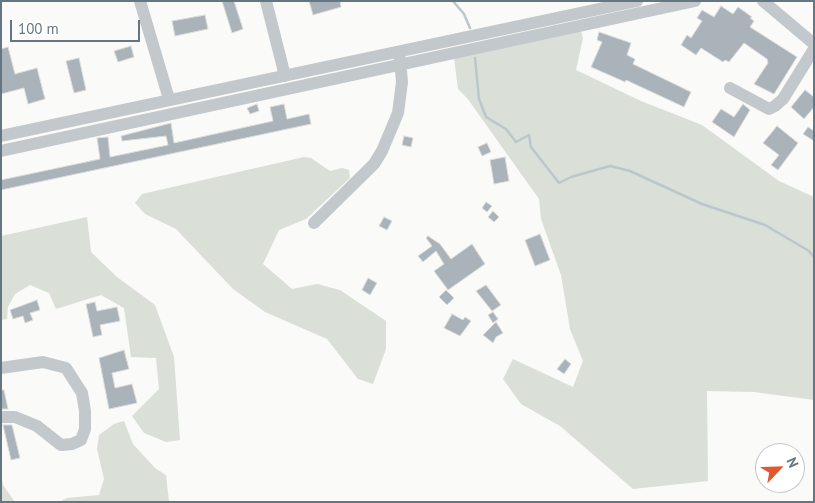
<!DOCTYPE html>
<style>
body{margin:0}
#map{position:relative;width:815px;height:503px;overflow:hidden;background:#fafaf8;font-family:"PT Sans",sans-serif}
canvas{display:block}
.frame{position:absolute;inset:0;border:2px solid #657683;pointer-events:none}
.north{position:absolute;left:755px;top:443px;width:50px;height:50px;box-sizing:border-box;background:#fff;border:1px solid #c1c8cd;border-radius:50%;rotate:66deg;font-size:14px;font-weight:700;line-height:20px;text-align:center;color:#657683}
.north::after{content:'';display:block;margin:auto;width:18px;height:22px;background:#e4572e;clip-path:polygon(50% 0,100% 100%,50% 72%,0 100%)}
.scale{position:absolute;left:10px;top:20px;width:130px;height:22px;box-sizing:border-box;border:2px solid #657683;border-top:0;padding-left:6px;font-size:15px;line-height:18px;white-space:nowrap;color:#657683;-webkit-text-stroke:4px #fff;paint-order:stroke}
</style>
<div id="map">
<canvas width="815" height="503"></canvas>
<div class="frame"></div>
<div class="north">N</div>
<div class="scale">100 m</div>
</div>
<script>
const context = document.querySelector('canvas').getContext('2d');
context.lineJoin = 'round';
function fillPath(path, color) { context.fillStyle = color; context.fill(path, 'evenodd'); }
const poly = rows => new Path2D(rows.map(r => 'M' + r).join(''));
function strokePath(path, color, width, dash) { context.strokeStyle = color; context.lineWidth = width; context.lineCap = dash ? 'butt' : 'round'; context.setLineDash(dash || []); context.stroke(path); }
fillPath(poly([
 [581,31,583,38,576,70,641,101,702,125,779,181,814,197,814,400,754,392,707,391,708,481,633,489,560,426,521,404,503,379,513,359,573,387,583,361,570,329,561,275,541,219,539,199,467,98,458,89,454,58],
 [304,157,311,158,330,171,342,168,349,170,350,178,306,219,279,230,263,264,292,289,317,284,340,290,386,321,386,349,373,384,358,379,327,339,265,312,233,289,176,229,145,214,135,203,142,194],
 [87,217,91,252,117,277,155,305,174,357,180,440,166,442,144,433,132,416,159,389,156,358,131,357,124,308,101,295,56,309,49,293,30,285,15,294,8,307,7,319,1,320,1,236],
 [124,421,133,444,155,468,166,475,169,502,59,502,67,498,99,495,104,479,97,449,99,435,114,424],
 [1,475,3,485,15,502,1,502]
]), '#dadfd7');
strokePath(poly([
 [453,1,464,14,470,28],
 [475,58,479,99,486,117,506,129,516,142,529,135,531,147,559,183,571,177,610,166,630,171,702,204,765,225,809,251,814,257]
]), '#bbc7cb', 2.5);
const building = poly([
 [222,1,234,1,243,29,232,33,222,1],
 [309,1,340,1,341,7,313,15,309,1],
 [721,6,733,14,738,7,752,17,750,18,754,21,750,27,797,57,774,94,754,84,768,63,767,59,744,43,729,62,725,60,723,62,701,48,696,55,681,45,687,35,691,38,702,21,697,18,702,10,714,17,721,6],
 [205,15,208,29,175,36,172,21,205,15],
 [599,32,631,43,627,55,635,59,633,64,691,92,684,107,626,80,625,82,591,67,602,42,597,40,599,32],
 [131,46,134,57,118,62,114,51,131,46],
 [8,47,15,74,37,68,45,99,28,104,24,88,1,94,1,49,8,47],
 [79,58,86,90,74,93,66,61,79,58],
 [805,90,814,97,814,107,804,119,791,107,805,90],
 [257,104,259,111,250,114,247,108,257,104],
 [284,104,287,119,309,114,311,124,1,190,1,180,100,159,97,138,108,137,110,157,168,145,166,136,122,141,121,136,171,123,174,143,273,121,270,107,284,104],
 [743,104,750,110,734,137,712,122,721,109,734,117,743,104],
 [777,126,798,143,778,170,771,165,779,155,763,143,777,126],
 [808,127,814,131,814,141,803,134,808,127],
 [404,136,413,138,411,147,402,145,404,136],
 [487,143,491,152,482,156,478,147,487,143],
 [505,157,509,181,494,184,490,160,505,157],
 [486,202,492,206,487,212,482,208,486,202],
 [493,211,499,217,494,222,488,217,493,211],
 [384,217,392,221,387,230,379,226,384,217],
 [540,234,550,260,535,266,525,240,540,234],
 [428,236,440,244,451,259,472,244,485,264,448,290,434,271,444,264,436,251,423,262,418,256,432,246,426,238,428,236],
 [368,278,377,283,370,295,362,290,368,278],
 [486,285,501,305,492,311,476,291,486,285],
 [446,290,454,298,447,305,439,297,446,290],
 [37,300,40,310,30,313,33,320,25,323,23,316,13,319,10,310,37,300],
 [95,302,97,311,117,307,120,321,100,325,102,335,93,337,86,304,95,302],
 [493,312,498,319,493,323,488,315,493,312],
 [452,314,463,320,465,317,471,321,460,336,444,328,452,314],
 [496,322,503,333,496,337,493,343,483,335,496,322],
 [124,350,129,369,112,373,115,388,132,384,137,403,109,409,99,358,124,350],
 [565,359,571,364,564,374,557,369,565,359],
 [1,390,4,390,8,409,1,409,1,390],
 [3,425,12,425,20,458,11,460,3,425]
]);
fillPath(building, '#aab3b9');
strokePath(building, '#dcdcda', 1);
strokePath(poly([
 [140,1,169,99],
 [266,1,285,76],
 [763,1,814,44],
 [730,88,769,109,775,106,783,99,814,49],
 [1,136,637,1],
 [1,151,695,1],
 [314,223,374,164,382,151,398,113,402,82,400,59],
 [1,368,43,362,66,368,82,393,85,411,85,429,81,440,72,444,61,445,37,426,15,417,1,417]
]), '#c3c8cc', 12);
</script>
